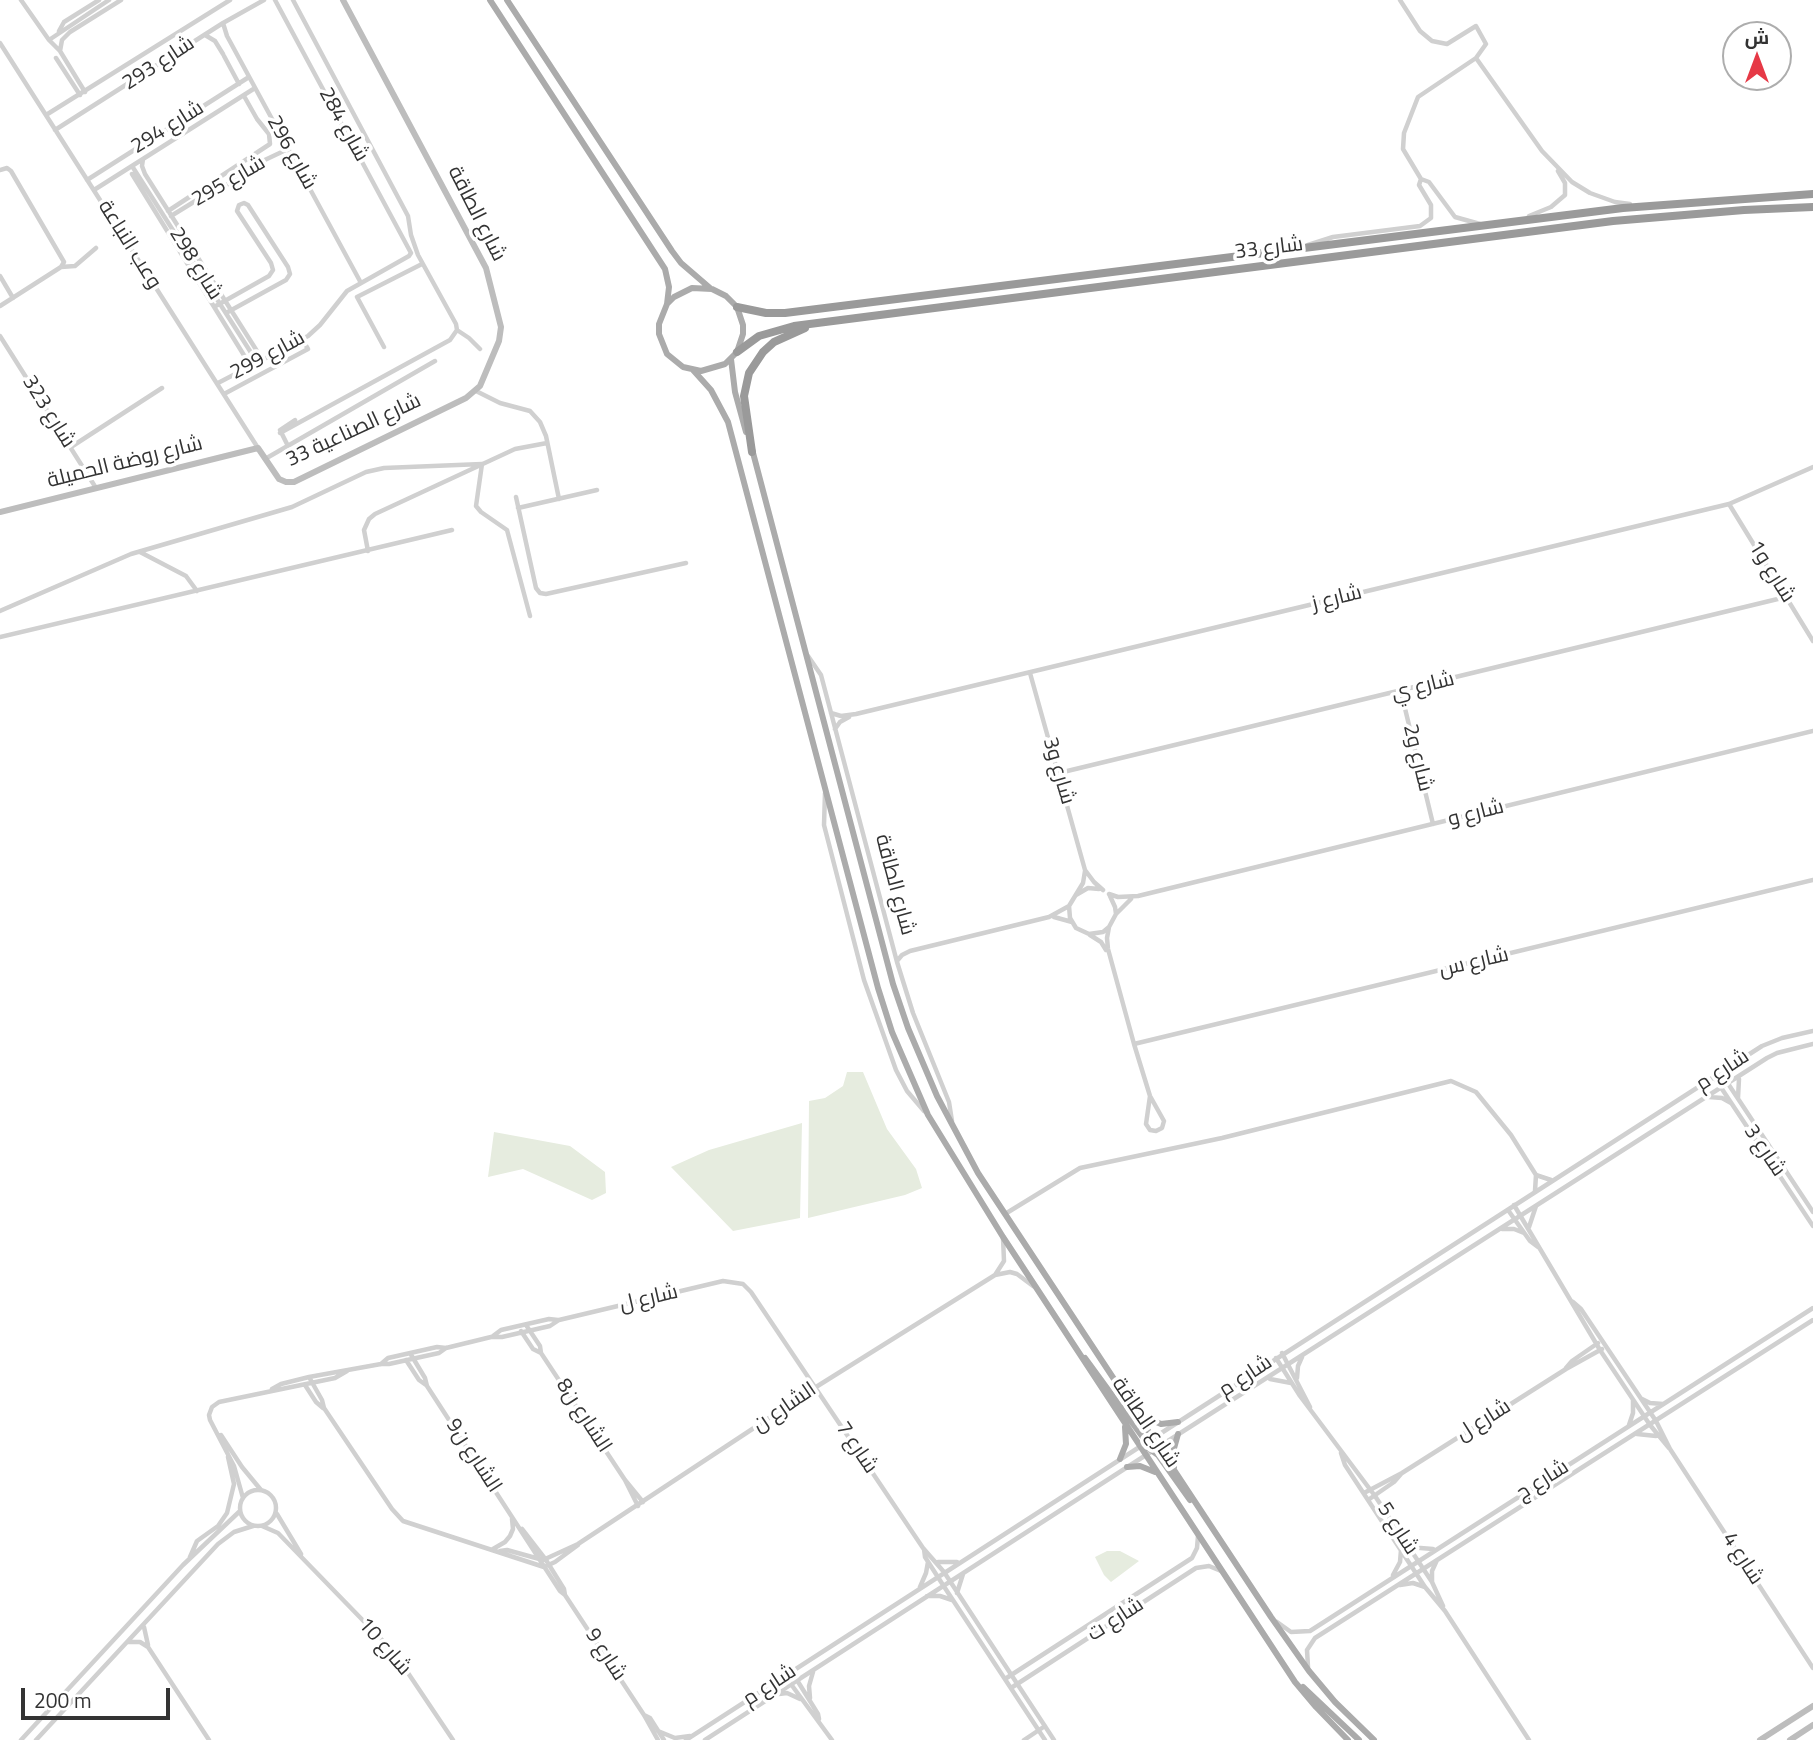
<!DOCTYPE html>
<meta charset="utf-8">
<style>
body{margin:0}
#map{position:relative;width:1813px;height:1740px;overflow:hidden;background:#fff;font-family:"Titillium Web",Cairo,sans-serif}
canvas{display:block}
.north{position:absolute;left:1722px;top:21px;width:70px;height:70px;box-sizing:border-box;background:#fff;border:2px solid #adadad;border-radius:50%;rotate:0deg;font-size:19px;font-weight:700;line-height:28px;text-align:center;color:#333}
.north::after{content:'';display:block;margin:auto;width:24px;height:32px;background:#e63946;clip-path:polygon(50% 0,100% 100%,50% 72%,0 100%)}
.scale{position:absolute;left:21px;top:1688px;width:149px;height:32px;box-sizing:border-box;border:4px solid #333;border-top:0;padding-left:9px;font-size:21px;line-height:24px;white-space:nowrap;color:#333;-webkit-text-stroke:5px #fff;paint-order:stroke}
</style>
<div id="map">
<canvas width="1813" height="1740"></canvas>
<div class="north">ش</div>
<div class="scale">200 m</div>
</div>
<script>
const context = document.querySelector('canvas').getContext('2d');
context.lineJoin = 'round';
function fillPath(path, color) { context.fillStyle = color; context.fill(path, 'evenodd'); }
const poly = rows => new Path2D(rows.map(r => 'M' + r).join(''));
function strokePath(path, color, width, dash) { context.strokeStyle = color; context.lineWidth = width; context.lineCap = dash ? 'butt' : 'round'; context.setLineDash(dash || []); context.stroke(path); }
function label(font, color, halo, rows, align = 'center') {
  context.font = font + ' "Titillium Web",Cairo,sans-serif'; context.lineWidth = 7; context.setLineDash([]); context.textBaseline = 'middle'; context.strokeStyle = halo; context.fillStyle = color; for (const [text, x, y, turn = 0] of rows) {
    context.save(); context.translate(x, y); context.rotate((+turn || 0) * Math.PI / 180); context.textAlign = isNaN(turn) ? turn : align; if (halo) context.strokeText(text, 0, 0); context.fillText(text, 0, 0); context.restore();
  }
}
fillPath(poly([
 [847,1072,863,1072,887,1129,916,1169,922,1188,905,1195,808,1218,809,1101,825,1098,843,1086],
 [802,1123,800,1218,733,1231,671,1167,709,1150],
 [494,1132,570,1146,605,1172,606,1193,592,1200,523,1169,488,1177],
 [1107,1551,1120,1551,1139,1561,1111,1582,1104,1575,1095,1557]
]), '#e6ecdf');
strokePath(poly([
 [21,0,49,40,109,0],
 [223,23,227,36,361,283],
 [59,31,64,22,99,0],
 [205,35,215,41,223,54],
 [49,40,60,51,85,92],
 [0,43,258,448],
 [60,51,62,40,70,32,121,0],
 [224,56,239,84],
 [56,58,80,95],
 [1476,58,1542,151,1572,182,1590,193,1615,202,1630,204],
 [46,115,230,0],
 [55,130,223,23,264,0],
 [143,159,142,166,145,174,262,359],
 [132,166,257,362],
 [0,170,7,168,11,171,64,262,61,267,0,306],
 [132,174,250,365],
 [1421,179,1429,182,1455,217,1480,224],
 [87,180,249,77],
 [94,190,255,88],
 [168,211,270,144,269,134,257,119,244,96],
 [171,216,218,187,235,182,250,167,288,149],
 [1529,216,1551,207,1565,195,1565,183,1558,171],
 [1308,245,1333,237,1420,226,1431,218,1431,205,1419,185,1421,179,1403,149,1404,133,1418,97,1476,58,1486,44,1476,26,1447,44,1432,41,1420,31,1400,0],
 [61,267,75,266,96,248],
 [0,276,13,298],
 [214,307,269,276,273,270,271,263,237,211,239,205,244,203,248,205,288,267,290,274,286,280,226,313],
 [457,330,469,338,480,349],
 [0,336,96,488],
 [384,347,357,297,422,264],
 [218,383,308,336,320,325,347,291,409,256,411,253,275,0],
 [476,391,500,403,530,411,540,422,546,436,559,499],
 [224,394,308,349,302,339],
 [280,433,450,340,457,330,456,324,418,255,411,235,408,216,293,0],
 [288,446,280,430,295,420],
 [71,447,162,388],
 [265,459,435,361],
 [516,497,536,588,540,593,546,594,686,563],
 [1729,504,1813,641],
 [518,508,597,490],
 [368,551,364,530,369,519,375,514,515,449,547,443],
 [140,552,186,576,197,591],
 [0,611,131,554,292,507,366,472,384,468,482,464,476,506,481,512,507,530,530,616],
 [0,637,452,530],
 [808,656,821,675,897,962,913,1013,949,1102,952,1121],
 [1030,673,1085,870,1094,882,1103,890],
 [1401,692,1433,824],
 [831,713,841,716,856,714,1729,504,1813,467],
 [835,729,840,722,849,717],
 [1059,773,1786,597],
 [825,793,824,825,864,980,896,1070,907,1091,924,1111],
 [1085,871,1083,883,1069,906,1070,918,1076,928,1089,934,1103,932,1109,927,1116,914,1115,907,1110,896],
 [1109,894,1118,897,1138,896,1813,731],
 [1076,895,1088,888,1099,889],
 [1116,914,1131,899],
 [1054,917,1072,922],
 [1109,927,1107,938,1108,949,1134,1044,1150,1096,1164,1121,1162,1128,1156,1131,1150,1130,1146,1124,1150,1096],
 [1090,935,1101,942,1106,950],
 [897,961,902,955,910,951,1049,917,1069,906],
 [1134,1044,1813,880],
 [1721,1073,1813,1212],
 [1714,1077,1813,1226],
 [1709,1097,1722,1098,1731,1103],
 [1738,1098,1739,1079],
 [1535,1191,1536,1175],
 [1514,1205,1600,1350,1650,1425,1669,1448],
 [1508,1210,1530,1241,1538,1247],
 [1005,1214,1080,1168,1222,1138,1451,1081,1476,1092,1511,1135,1536,1175,1551,1180],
 [1529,1227,1536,1206],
 [1502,1229,1514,1229,1524,1233],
 [995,1275,1004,1261,1003,1238],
 [1573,1302,1581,1309,1656,1421,1670,1449,1813,1668],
 [526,1325,540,1346,541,1353,625,1480,643,1502],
 [521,1331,533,1349,541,1353],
 [493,1336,501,1330,549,1319,558,1320],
 [410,1353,425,1378,427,1386,560,1591,565,1595],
 [1282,1353,1310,1407],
 [1276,1358,1300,1396,1375,1496,1432,1582,1443,1606],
 [406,1360,419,1380,426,1385],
 [381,1364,388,1358,437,1347,446,1348,491,1337,502,1337,550,1326,559,1320,723,1281,743,1284,751,1292,923,1548,944,1572,1054,1740],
 [1566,1368,1572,1361,1598,1343],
 [309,1377,322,1400,324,1408,392,1509,403,1521,544,1567,555,1562,578,1545],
 [1297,1378,1298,1366,1302,1357],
 [1270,1379,1291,1383],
 [305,1385,316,1402,323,1408],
 [272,1389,281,1384,309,1377,381,1364,389,1364,439,1353,446,1348],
 [1642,1399,1650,1403,1663,1404],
 [1629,1425,1633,1413,1633,1400],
 [1637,1434,1656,1436],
 [221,1435,242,1467,261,1490],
 [1152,1439,1762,1046,1782,1038,1813,1031],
 [1341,1453,1345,1465,1425,1587,1445,1611,1529,1740],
 [625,1480,638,1506],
 '240 1508a18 18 0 1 1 36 0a18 18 0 1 1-36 0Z',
 [1364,1493,1402,1473,1566,1369,1602,1349],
 [243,1498,234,1466,210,1420,209,1415,212,1407,219,1402,335,1378,347,1371],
 [1368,1500,1394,1482,1401,1474],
 [277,1514,301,1554],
 [262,1526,278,1533,382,1640,406,1670,453,1740],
 [522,1529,546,1560,564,1589,565,1595,644,1715,658,1740],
 [1408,1547,1433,1549],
 [493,1549,505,1542,510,1536,513,1529,512,1519],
 [924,1549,925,1557,943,1585,1045,1740],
 [500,1551,507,1550,543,1560,578,1544,816,1387,995,1275,1010,1272,1017,1274,1033,1286],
 [190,1557,197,1541,218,1526,227,1513,234,1484,228,1457],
 [938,1562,957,1562],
 [1393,1575,1400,1562,1401,1550],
 [1432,1582,1432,1571,1437,1560],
 [1400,1585,1413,1583,1425,1587],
 [920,1587,926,1573,928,1562],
 [957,1593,963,1574],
 [927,1596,940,1596,952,1600],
 [1277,1622,1291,1632,1310,1631,1813,1308],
 [144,1627,148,1645],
 [129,1642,140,1642,148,1647,209,1740],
 [1308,1667,1307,1650,1315,1638,1813,1320],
 [792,1672,818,1714,819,1719],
 [785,1676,832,1740],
 [1005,1679,1192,1558,1197,1548,1198,1536],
 [1011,1688,1196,1568,1209,1566,1221,1571],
 [779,1694,787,1693,800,1699],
 [810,1698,809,1686,813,1672],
 [644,1715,650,1718,664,1740],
 [658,1731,675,1738,690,1736],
 [21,1740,183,1565,240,1511],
 [36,1740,218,1544,234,1532,253,1526],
 [686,1740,1141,1446],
 [705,1740,1146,1455,1767,1058,1777,1053,1813,1044],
 [1024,1740,1045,1726]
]), '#d0d0d0', 4.5);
strokePath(poly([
 [0,512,258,448,279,479,286,482,294,482,466,398,480,386,499,341,501,327,486,268,343,0],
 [1760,1740,1813,1706],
 [1790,1740,1813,1725]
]), '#bdbdbd', 6);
strokePath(poly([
 [490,0,665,269,669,287,667,304,659,324,659,334,667,354,683,367,701,371,725,364,737,352,743,334,743,325,737,307,726,296,712,289,692,288,674,297,667,304],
 [507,0,672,251,681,263,710,288],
 [731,359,735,392,746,432],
 [693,370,711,390,728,422,878,988,892,1032,928,1115,1003,1237,1295,1682,1316,1707,1348,1740],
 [752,449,893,984,908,1028,937,1096,978,1173,1271,1617,1309,1671,1335,1702,1374,1740],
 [1085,1358,1147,1443,1159,1446],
 [1140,1415,1161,1424,1178,1422],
 [1147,1447,1158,1455,1190,1500],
 [1120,1459,1126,1444,1125,1427],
 [1127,1467,1140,1466,1155,1472],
 [1174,1467,1173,1452,1178,1434],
 [1303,1687,1359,1740]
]), '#ababab', 6);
strokePath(poly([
 [737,307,766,313,785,313,1623,208,1813,194],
 [737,352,759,336,794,326,1613,221,1744,210,1813,207],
 [752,452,744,396,749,373,763,352,774,342,805,328]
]), '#9a9a9a', 8);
label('21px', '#333', '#fff', [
 ["شارع 293",159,64,-33],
 ["شارع 284",343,125,61],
 ["شارع 294",168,128,-32],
 ["شارع 296",291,153,61],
 ["شارع 295",229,182,-30],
 ["شارع الطاقة",476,214,63],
 ["وعب النباعة",129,245,58],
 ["شارع 33",1269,249,-7],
 ["شارع 298",195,264,58],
 ["شارع 299",268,356,-28],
 ["شارع 323",48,412,58],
 ["شارع الصناعية 33",354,431,-25],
 ["شارع روضة الحميلة",125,463,-14],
 ["شارع و1",1771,572,58],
 ["شارع ز",1337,599,-14],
 ["شارع ي",1423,687,-14],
 ["شارع و2",1417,758,76],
 ["شارع و3",1058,771,74],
 ["شارع و",1476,814,-14],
 ["شارع الطاقة",894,885,75],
 ["شارع س",1474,963,-13],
 ["شارع م",1723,1071,-33],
 ["شارع 3",1764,1151,56],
 ["شارع ل",649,1299,-13],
 ["شارع م",1246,1377,-33],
 ["الشارع ن",785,1408,-34],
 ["الشارع ن8",583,1416,57],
 ["شارع ل",1484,1421,-32],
 ["شارع الطاقة",1145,1423,56],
 ["شارع 7",856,1448,56],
 ["الشارع ن9",473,1456,57],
 ["شارع ج",1543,1481,-32],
 ["شارع 5",1397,1529,57],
 ["شارع 4",1742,1559,57],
 ["شارع ت",1116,1620,-33],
 ["شارع 10",384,1647,49],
 ["شارع 9",605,1655,57],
 ["شارع م",770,1686,-33]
]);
</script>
